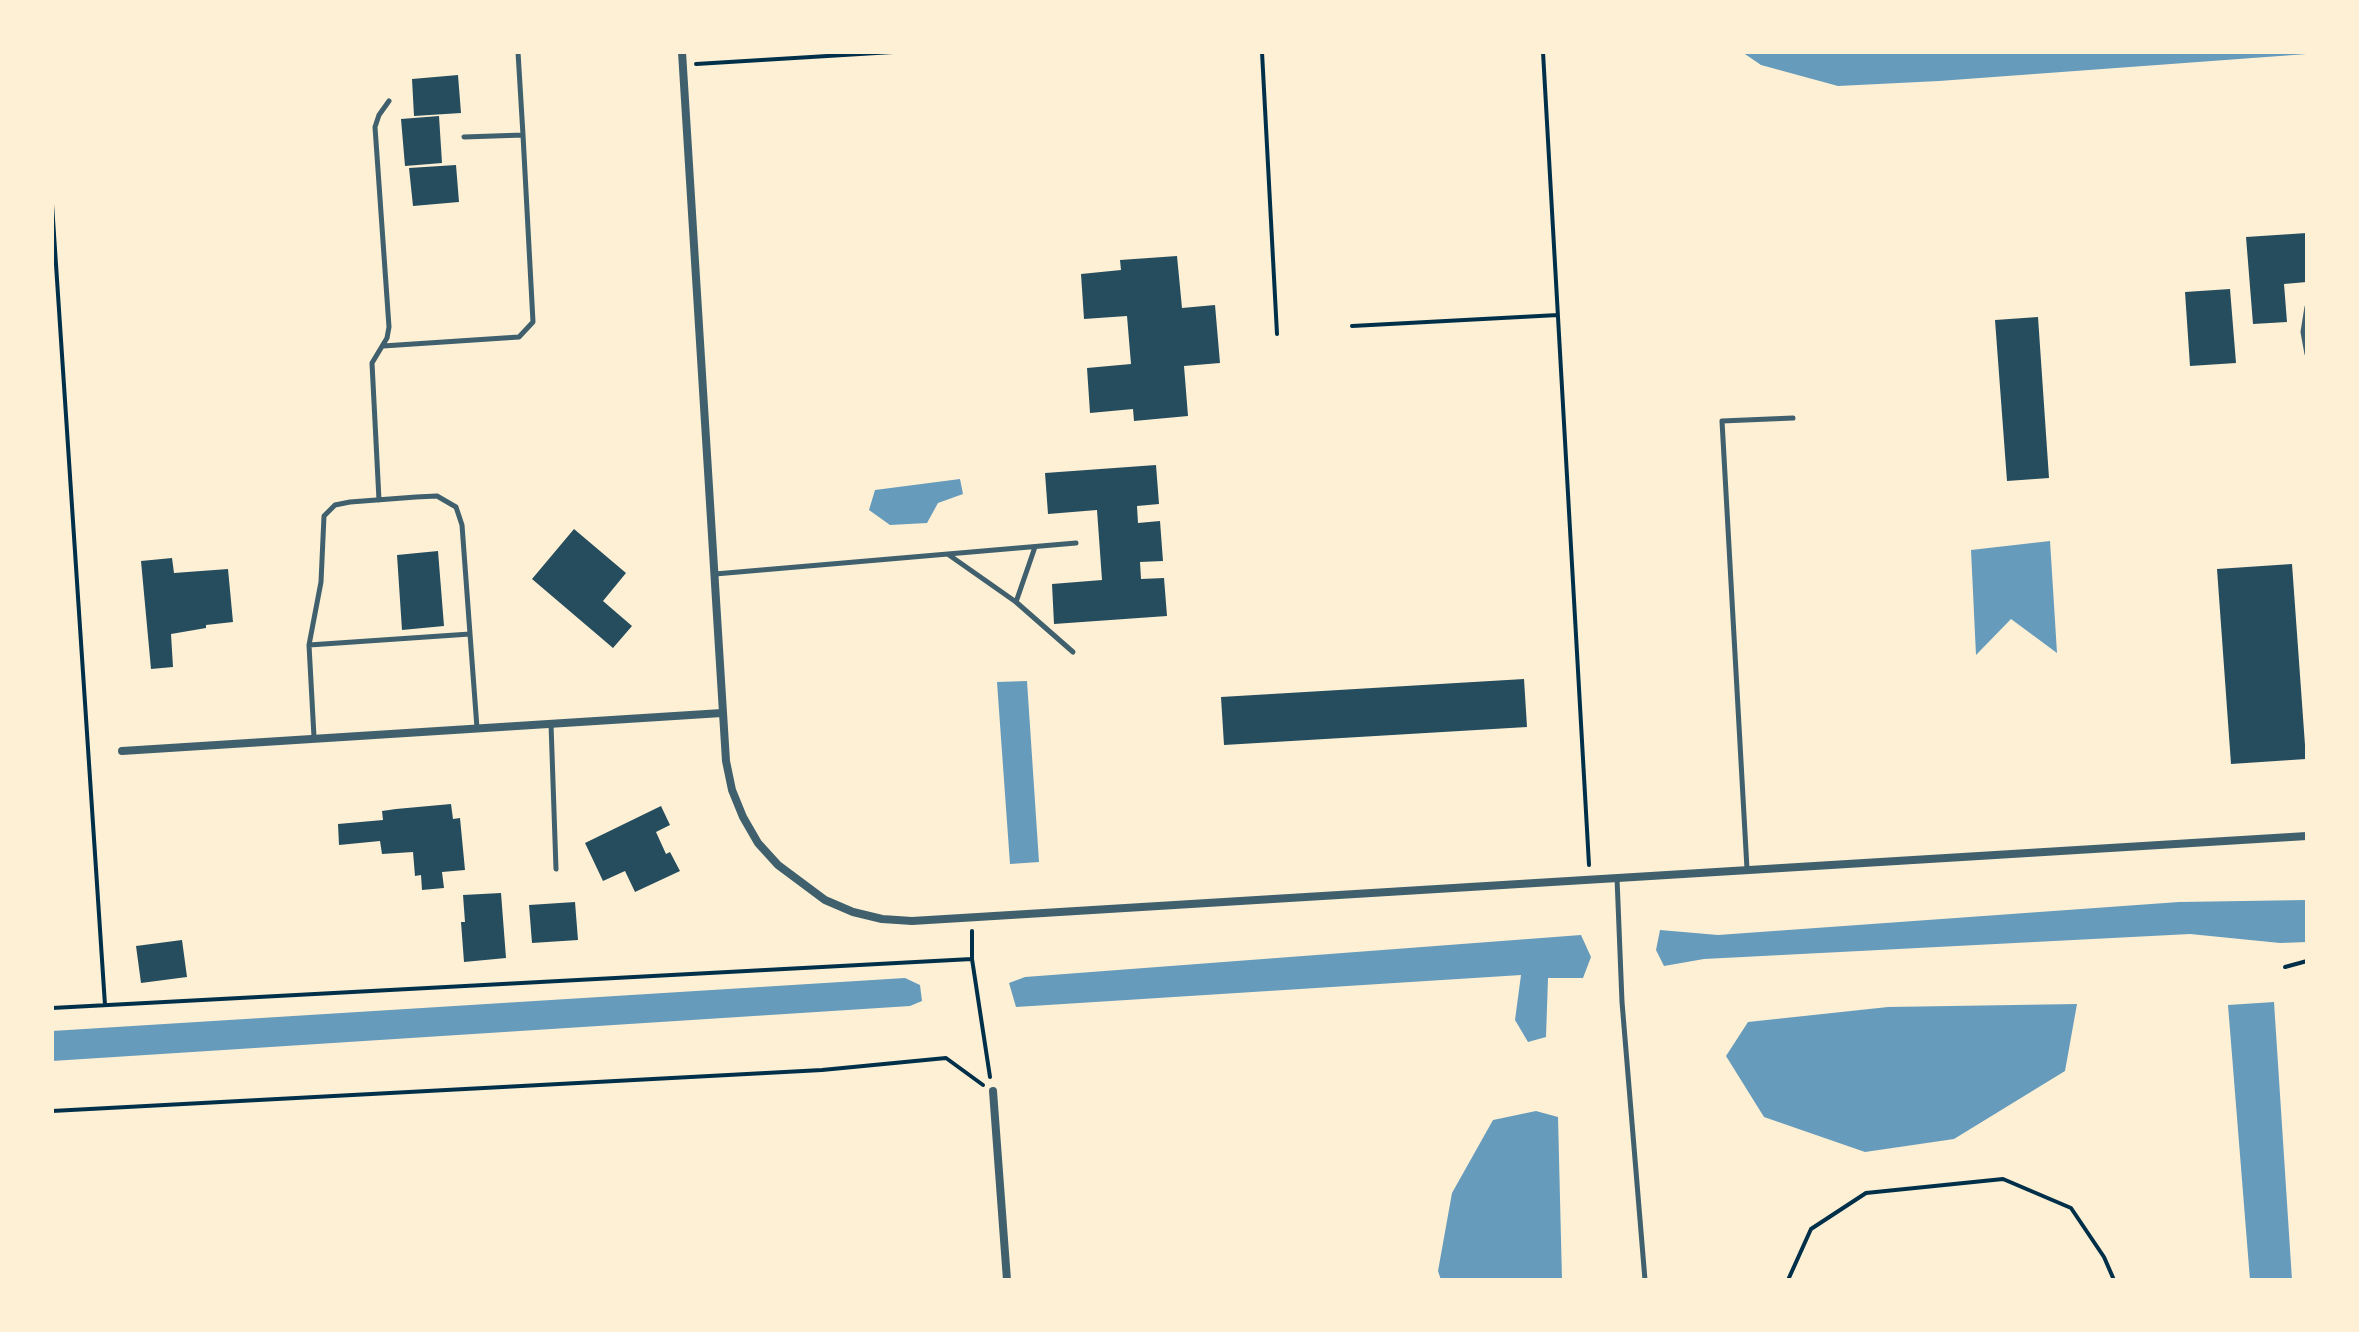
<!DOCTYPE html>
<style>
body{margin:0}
#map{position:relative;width:2359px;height:1332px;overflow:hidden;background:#fdf0d5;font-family:"Open Sans",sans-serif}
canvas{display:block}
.frame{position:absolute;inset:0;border:54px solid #fdf0d5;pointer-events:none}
</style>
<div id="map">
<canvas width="2359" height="1332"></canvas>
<div class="frame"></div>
</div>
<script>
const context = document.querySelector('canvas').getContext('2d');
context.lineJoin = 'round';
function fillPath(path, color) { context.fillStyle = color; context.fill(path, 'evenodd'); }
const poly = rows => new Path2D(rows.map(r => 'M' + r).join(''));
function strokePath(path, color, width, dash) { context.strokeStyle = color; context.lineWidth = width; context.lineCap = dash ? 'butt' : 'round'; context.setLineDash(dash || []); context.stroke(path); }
fillPath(poly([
 [1742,52,2307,52,2307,54,1939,81,1838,86,1761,65],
 [960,479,963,494,938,503,927,523,890,525,869,510,875,490],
 [2050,541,2057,653,2011,619,1976,655,1971,550],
 [1027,681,1039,862,1010,864,997,682],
 [2307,900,2307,942,2280,943,2190,934,1704,959,1664,966,1656,950,1660,930,1718,935,2179,902],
 [1581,935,1591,957,1583,978,1548,978,1546,1037,1528,1042,1515,1020,1521,975,1016,1007,1009,983,1025,977],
 [905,978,920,985,922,1001,910,1006,52,1061,52,1031],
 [2274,1002,2292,1280,2250,1280,2228,1005],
 [2077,1004,2065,1071,1954,1139,1865,1152,1764,1117,1726,1056,1748,1022,1888,1007],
 [1536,1111,1558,1117,1562,1280,1441,1280,1438,1271,1452,1193,1493,1120]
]), '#669bbc');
fillPath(poly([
 [458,75,461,113,414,116,412,79],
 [439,116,442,163,405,166,401,119],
 [456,165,459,202,413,206,409,168],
 [2307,233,2307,282,2284,284,2287,322,2253,324,2246,237],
 [1177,256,1182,308,1215,305,1220,363,1184,366,1188,416,1134,421,1133,409,1090,413,1087,368,1131,364,1127,316,1084,319,1081,274,1121,270,1120,260],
 [2230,289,2236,363,2190,366,2185,292],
 [2038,317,2049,478,2007,481,1995,320],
 [1156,465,1159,504,1137,506,1138,523,1160,521,1163,561,1140,562,1141,579,1164,578,1167,616,1054,624,1052,584,1102,580,1097,510,1048,514,1045,473],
 [574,529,626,573,603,601,632,626,613,648,532,579],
 [438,551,444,626,402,630,397,555],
 [172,558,174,573,228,569,233,622,206,625,206,628,171,634,173,667,151,669,141,561],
 [2292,564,2306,759,2231,764,2217,569],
 [1524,679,1527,727,1224,745,1221,697],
 [451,804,453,819,460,818,465,870,442,872,444,888,422,890,421,875,415,876,413,852,382,854,380,841,339,845,338,824,383,820,382,811,396,809],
 [661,806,670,825,656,832,666,854,670,852,680,871,635,892,625,871,603,881,585,843],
 [501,893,506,958,464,962,461,922,465,922,463,895],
 [575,902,578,940,532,943,529,905],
 [182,940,187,977,141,983,136,946]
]), '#264d5e');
strokePath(poly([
 [1262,52,1277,334],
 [1543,52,1589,865],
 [696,64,893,52],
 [52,204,105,1005],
 [1352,326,1558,315],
 [972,931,972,959,990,1077],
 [2285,967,2307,961],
 [52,1008,972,959],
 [52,1111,822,1070,946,1058,983,1085],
 [1788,1280,1811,1229,1866,1193,2003,1179,2071,1208,2104,1257,2114,1280]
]), '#003049', 4);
strokePath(poly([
 [464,137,523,135,518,52],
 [2307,307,2303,332,2307,354],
 [383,346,519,337,533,322,523,135],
 [379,500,372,363,387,338,389,327,375,127,379,115,389,101],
 [949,555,1016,602,1073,652],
 [715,574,1076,543],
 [1016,602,1035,547],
 [309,645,321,582,324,516,335,505,350,502,416,497,437,496,456,507,462,525,470,634],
 [551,724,556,869],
 [314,737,309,645,470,634,477,728],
 [1747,869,1722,421,1793,418],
 [1617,878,1622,1002,1645,1280]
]), '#3f606c', 5);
strokePath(poly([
 [682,52,726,761,732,790,743,817,758,843,778,865,825,900,853,912,882,919,912,921,2307,836],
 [122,751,722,713],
 [993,1091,1007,1280]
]), '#3f606c', 8);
</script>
